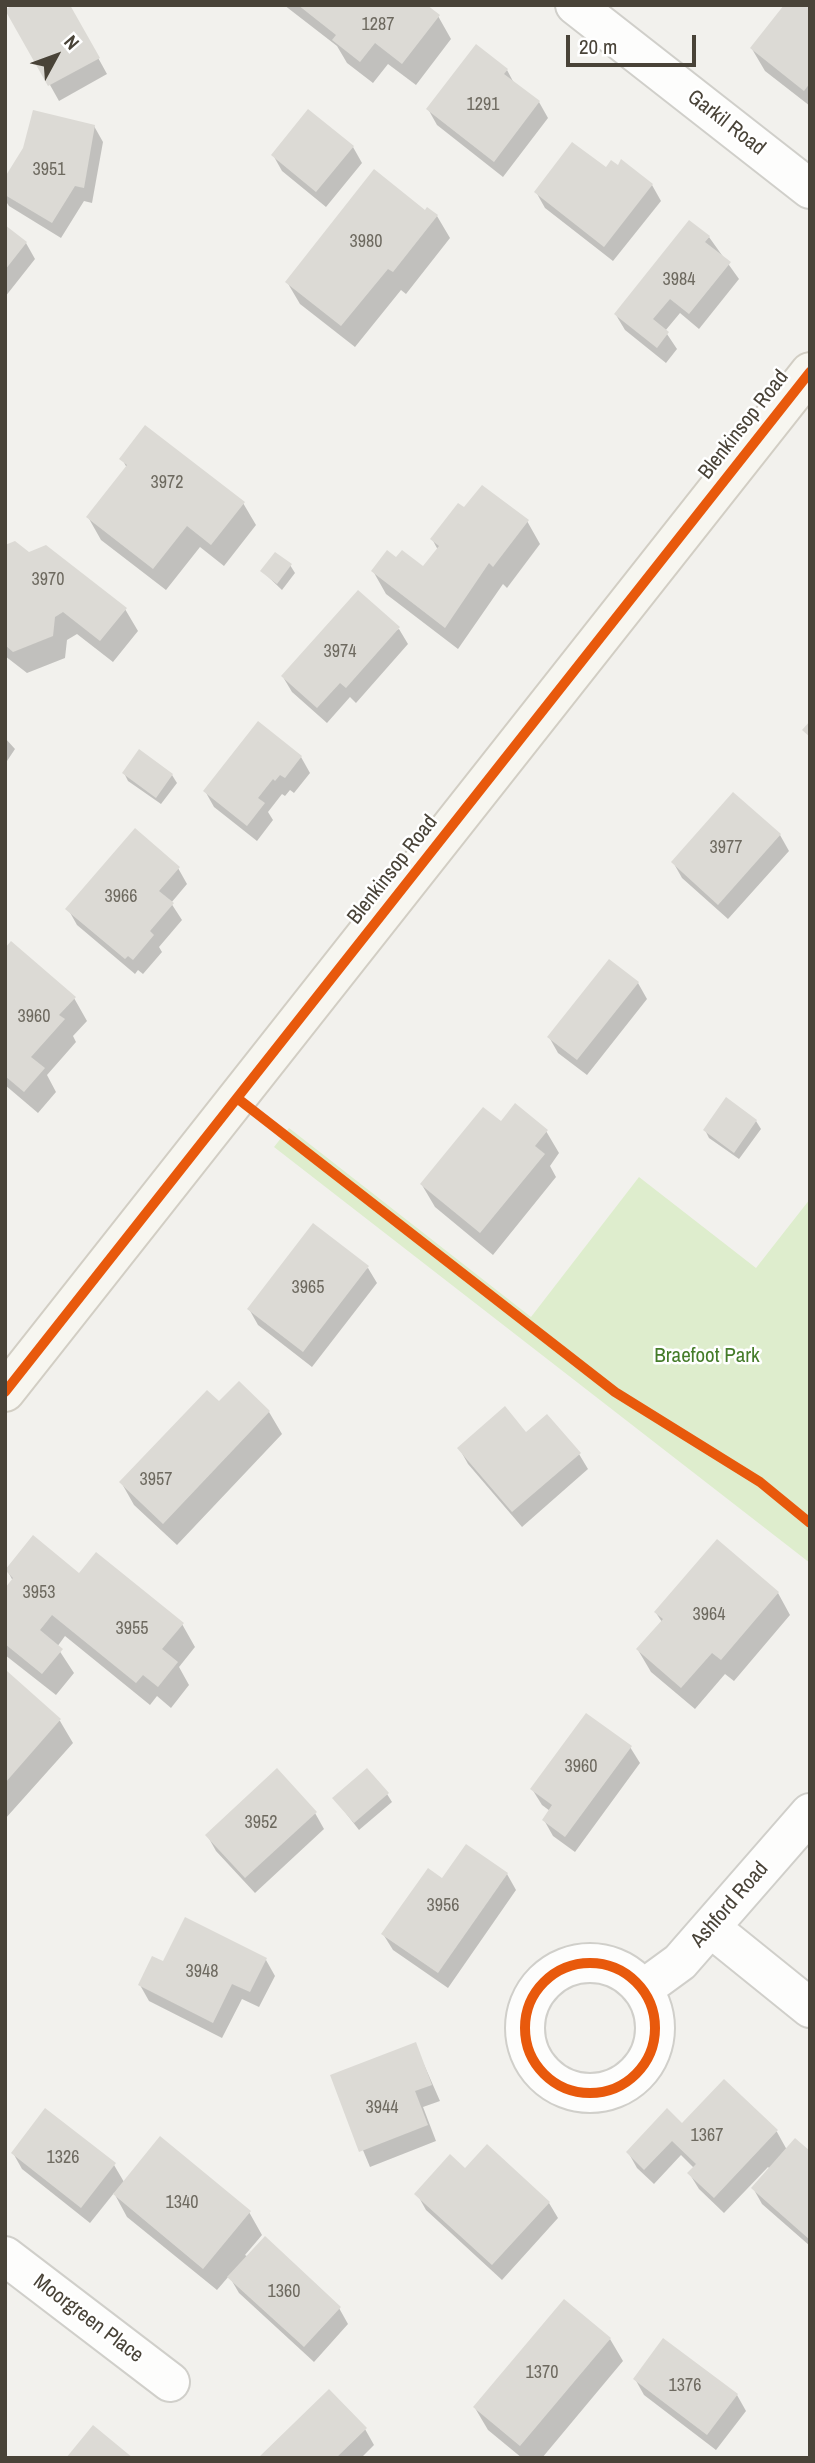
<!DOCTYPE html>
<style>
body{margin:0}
#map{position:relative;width:815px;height:2463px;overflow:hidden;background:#f2f1ed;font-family:"Archivo Narrow",sans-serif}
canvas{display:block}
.frame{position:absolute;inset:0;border:7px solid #494338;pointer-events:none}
.north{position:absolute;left:21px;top:21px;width:70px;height:70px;-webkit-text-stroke:5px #fff;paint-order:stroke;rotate:49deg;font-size:19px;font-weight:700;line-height:28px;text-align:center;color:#494338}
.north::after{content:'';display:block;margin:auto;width:24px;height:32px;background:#494338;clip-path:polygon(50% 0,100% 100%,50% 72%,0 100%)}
.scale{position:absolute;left:566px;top:35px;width:130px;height:32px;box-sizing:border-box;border:4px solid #494338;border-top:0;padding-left:9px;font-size:21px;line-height:24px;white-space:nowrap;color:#494338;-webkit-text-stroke:5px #fff;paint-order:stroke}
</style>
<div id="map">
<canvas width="815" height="2463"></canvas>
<div class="frame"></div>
<div class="north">N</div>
<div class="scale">20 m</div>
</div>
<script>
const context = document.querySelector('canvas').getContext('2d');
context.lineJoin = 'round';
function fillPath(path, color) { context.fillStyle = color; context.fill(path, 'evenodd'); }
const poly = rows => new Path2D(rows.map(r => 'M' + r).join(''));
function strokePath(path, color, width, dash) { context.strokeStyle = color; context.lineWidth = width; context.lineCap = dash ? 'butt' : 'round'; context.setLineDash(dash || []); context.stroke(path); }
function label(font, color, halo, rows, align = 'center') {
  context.font = font + ' "Archivo Narrow",sans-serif'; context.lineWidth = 5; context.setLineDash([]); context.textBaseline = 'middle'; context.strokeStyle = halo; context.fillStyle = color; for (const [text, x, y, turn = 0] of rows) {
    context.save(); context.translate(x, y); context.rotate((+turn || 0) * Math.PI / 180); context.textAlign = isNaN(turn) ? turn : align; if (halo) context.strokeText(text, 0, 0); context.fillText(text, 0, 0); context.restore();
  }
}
fillPath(poly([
 [289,1128,531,1317,639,1177,756,1268,810,1199,810,1563,274,1147]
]), '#deedcd');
fillPath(poly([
 [69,5,107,74,59,101,8,10],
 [284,5,423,5,438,16,451,39,416,85,388,64,373,83,347,63,337,46],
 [810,11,810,106,765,71,752,49],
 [507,70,515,85,539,102,548,118,503,177,437,125,428,109],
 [94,126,103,142,92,203,84,201,61,238,9,206,5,200,5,180],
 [353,147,362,163,326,207,282,171,273,155],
 [652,185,661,201,613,261,545,208,536,192],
 [425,213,437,216,450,238,406,294,401,290,355,347,300,304,287,282],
 [5,227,26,243,35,259,5,297],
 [709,237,739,279,699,329,680,313,665,331,677,349,666,363,625,330,616,315],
 [122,459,243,503,256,525,224,566,200,547,166,590,101,540,88,517,127,468],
 [464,510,527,521,540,544,507,588,503,584,458,649,386,594,373,571,397,560,424,569,438,550,432,539],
 [5,546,29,554,125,609,138,631,113,662,77,634,67,640,65,658,27,673,5,656],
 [290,565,295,573,282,590,262,571],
 [399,629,408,644,356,703,350,697,327,723,292,692,283,677],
 [5,738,15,749,5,764],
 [301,757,310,773,294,793,290,790,285,796,282,794,268,812,273,820,257,841,214,807,205,791],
 [124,773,172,775,177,783,161,804,128,781],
 [733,794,780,835,789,851,728,919,682,878,673,862],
 [178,868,187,884,171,903,182,920,159,947,162,952,143,974,138,970,135,974,77,925,68,909],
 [5,950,74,998,87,1021,73,1036,76,1042,47,1075,56,1092,38,1113,5,1085],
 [610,961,638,983,647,999,587,1075,558,1053,549,1037],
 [756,1121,761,1129,739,1159,709,1138,705,1130],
 [501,1123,546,1131,559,1153,550,1166,556,1177,493,1255,435,1207,422,1185],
 [368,1268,377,1283,312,1367,258,1325,249,1309],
 [219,1404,269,1412,282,1434,177,1545,134,1505,121,1482],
 [459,1448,579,1454,588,1469,522,1527,468,1464],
 [7,1570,80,1575,182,1624,195,1647,179,1667,189,1685,171,1708,157,1696,150,1705,65,1636,57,1647,74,1673,56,1695,5,1655,5,1591,13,1581],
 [778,1593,790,1615,734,1681,725,1674,695,1709,651,1672,638,1650,662,1622,656,1613],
 [7,1673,60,1721,73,1743,5,1819],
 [630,1747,640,1763,575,1852,553,1836,544,1820,550,1811,542,1805,532,1789],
 [387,1794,392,1802,359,1830,334,1798],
 [315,1813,324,1829,255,1893,216,1851,207,1835],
 [507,1874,516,1890,448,1988,393,1950,383,1934,443,1881],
 [266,1960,275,1976,259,2007,242,1999,222,2038,149,2001,140,1985,164,1963],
 [415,2044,440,2101,423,2107,436,2141,370,2167,332,2076],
 [724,2081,777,2132,787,2150,810,2154,810,2246,762,2204,753,2188,770,2169,768,2167,724,2213,699,2189,689,2173,694,2168,681,2155,654,2184,637,2168,628,2152,682,2126],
 [13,2153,114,2165,124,2182,249,2212,262,2235,245,2255,339,2308,348,2324,314,2362,239,2293,229,2276,217,2290,127,2217,114,2193,90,2223,22,2169],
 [465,2171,549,2203,558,2218,502,2280,426,2210,417,2194],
 [610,2339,623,2361,542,2458,522,2458,488,2430,475,2408],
 [635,2379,737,2395,746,2411,716,2450,644,2395],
 [365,2429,374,2445,361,2458,261,2458]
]), '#0003');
fillPath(poly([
 [12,5,70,5,100,58,48,86,5,10],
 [298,5,427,5,440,15,402,64,375,43,360,62,332,40,336,35],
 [784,5,805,5,810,9,810,83,804,91,750,48],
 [476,44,508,69,504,74,540,101,494,162,426,109],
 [308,109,354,146,316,192,271,155],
 [33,110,95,125,84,188,75,186,52,223,5,195,5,177,23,148],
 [572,142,606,167,611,160,618,165,621,159,653,184,604,247,534,192],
 [374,169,425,210,427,207,438,215,393,272,388,269,341,326,285,282],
 [689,220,710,236,705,242,731,262,689,314,670,299,653,319,669,332,657,348,614,314],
 [5,225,27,242,5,270],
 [145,425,245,502,211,545,187,526,153,569,86,517,127,465,119,459],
 [482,485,529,520,493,567,489,563,445,628,371,571,387,550,396,557,402,550,423,566,439,546,430,539,458,503,464,507],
 [15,541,29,552,46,545,127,608,100,641,63,612,55,617,53,636,13,652,5,645,5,545],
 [275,552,292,564,277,584,260,571],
 [358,590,400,627,346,688,340,683,317,708,281,676],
 [258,721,302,756,285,778,280,775,275,781,273,779,258,798,265,803,247,826,203,791],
 [810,721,810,737,802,730],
 [139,749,173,774,156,798,122,773],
 [733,792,781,834,718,905,671,862],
 [135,828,180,867,159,891,174,903,150,931,154,935,133,960,128,956,125,959,65,909],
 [11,941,76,997,59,1015,65,1019,31,1057,45,1068,24,1092,5,1076,5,948],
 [609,959,639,982,577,1060,547,1037],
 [726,1097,757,1120,734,1153,703,1130],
 [515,1103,548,1130,535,1146,545,1154,480,1233,420,1184,483,1107,501,1121],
 [313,1223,369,1266,303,1352,247,1309],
 [239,1381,270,1411,163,1524,119,1482,207,1390,219,1401],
 [505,1406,526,1432,547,1414,581,1453,512,1512,457,1448],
 [33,1535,79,1573,96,1552,184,1623,162,1649,178,1662,158,1687,143,1675,136,1683,52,1615,40,1630,63,1649,42,1674,5,1644,5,1588,13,1578,5,1570],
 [717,1539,779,1592,721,1660,712,1653,681,1688,636,1649,663,1619,654,1612],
 [7,1671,61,1719,5,1783,5,1673],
 [586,1713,632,1746,565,1837,542,1820,552,1805,530,1789],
 [277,1768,317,1812,245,1878,205,1835],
 [367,1768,389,1793,354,1823,332,1798],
 [466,1844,508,1873,438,1973,381,1934,428,1868,442,1878],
 [185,1917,267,1958,250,1992,232,1984,213,2023,138,1985,152,1956,163,1961],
 [416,2042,432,2085,415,2091,428,2125,359,2152,330,2075],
 [724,2079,778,2130,714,2198,687,2173,696,2164,672,2141,644,2170,626,2152,667,2108,682,2123],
 [45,2108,116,2163,81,2208,11,2153],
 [160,2136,251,2211,203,2269,113,2194],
 [795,2138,810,2151,810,2240,751,2188],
 [487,2144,550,2202,492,2265,414,2194,450,2154,465,2168],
 [265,2236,341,2307,304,2347,227,2277],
 [564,2299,611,2338,520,2446,473,2407],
 [663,2338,738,2394,707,2435,633,2379],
 [329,2389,367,2428,336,2458,258,2458],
 [93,2425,133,2458,66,2458]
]), '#dcdad5');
const street = poly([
 [575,5,810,189],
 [711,1928,810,2008],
 '525 2028a65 65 0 1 1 130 0a65 65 0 1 1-130 0Z',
 [643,1989,680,1962,810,1813],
 [5,2256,170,2382]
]);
const secondary = poly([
 [5,1392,810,372]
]);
strokePath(street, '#d0cfca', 42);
strokePath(secondary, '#d2cec4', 42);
strokePath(street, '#fdfdfc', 38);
strokePath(secondary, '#f7f6f0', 38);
strokePath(poly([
 [237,1098,615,1392,760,1482,810,1523],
 [5,1392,810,372],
 '525 2028a65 65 0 1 1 130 0a65 65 0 1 1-130 0Z'
]), '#e8590c', 10);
label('18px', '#6e6a60', null, [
 ["1287",378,25],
 ["1291",483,105],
 ["3951",49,170],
 ["3980",366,242],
 ["3984",679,280],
 ["3972",167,483],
 ["3970",48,580],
 ["3974",340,652],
 ["3977",726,848],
 ["3966",121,897],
 ["3960",34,1017],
 ["3965",308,1288],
 ["3957",156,1480],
 ["3953",39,1593],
 ["3964",709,1615],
 ["3955",132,1629],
 ["3960",581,1767],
 ["3952",261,1823],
 ["3956",443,1906],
 ["3948",202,1972],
 ["3944",382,2108],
 ["1367",707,2136],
 ["1326",63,2158],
 ["1340",182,2203],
 ["1360",284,2292],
 ["1370",542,2373],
 ["1376",685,2386]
]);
label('21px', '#494338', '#fff', [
 ["Garkil Road",726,123,38],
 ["Blenkinsop Road",744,425,-52],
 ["Blenkinsop Road",393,870,-52],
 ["Ashford Road",730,1905,-49],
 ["Moorgreen Place",88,2319,37]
]);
label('21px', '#457c2a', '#fff', [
 ["Braefoot Park",707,1356]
]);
</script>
